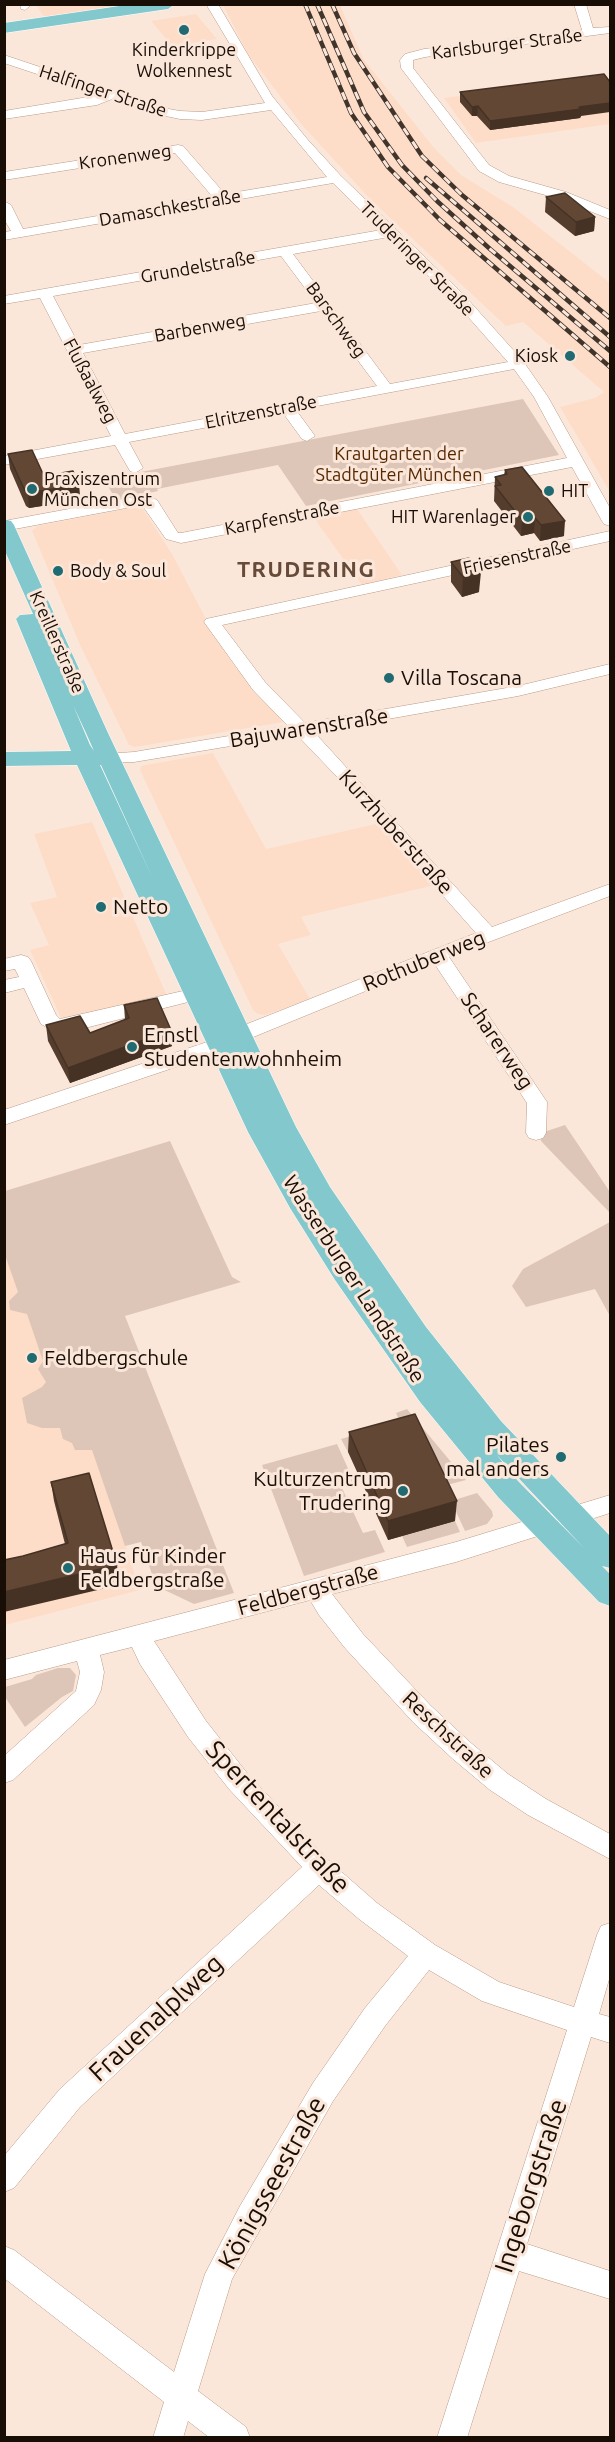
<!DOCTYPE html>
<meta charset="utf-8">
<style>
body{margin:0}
#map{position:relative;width:615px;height:2442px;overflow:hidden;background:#fbe7da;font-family:Ubuntu,sans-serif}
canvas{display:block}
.frame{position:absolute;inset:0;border:6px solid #190e06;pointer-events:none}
</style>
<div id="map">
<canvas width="615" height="2442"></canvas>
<div class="frame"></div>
</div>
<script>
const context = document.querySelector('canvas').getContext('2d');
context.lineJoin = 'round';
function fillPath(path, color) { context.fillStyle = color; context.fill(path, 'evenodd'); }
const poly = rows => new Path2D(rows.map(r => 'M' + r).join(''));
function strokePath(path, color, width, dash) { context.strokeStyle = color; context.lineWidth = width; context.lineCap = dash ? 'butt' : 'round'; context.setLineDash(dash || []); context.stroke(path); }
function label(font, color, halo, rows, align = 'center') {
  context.font = font + ' Ubuntu,sans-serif'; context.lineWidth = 6; context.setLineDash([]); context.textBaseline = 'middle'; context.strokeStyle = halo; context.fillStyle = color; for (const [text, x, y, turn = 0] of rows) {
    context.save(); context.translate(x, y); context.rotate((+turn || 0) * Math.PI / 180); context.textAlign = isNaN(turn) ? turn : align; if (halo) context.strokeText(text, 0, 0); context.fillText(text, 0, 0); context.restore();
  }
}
fillPath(poly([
 [36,5,125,5,44,17],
 [223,5,340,5,364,60,435,149,461,175,513,207,610,283,610,492,560,407,595,398,604,392,523,322,506,326,371,200,302,125,248,54],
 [196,14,217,39,172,46,151,21],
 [606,76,610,81,610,124,476,143,444,98],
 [141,506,172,554,206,619,233,664,284,722,135,747,129,745,81,647,32,531,37,526],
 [357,509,402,575,362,585,313,517],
 [213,753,266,849,380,823,435,885,301,917,311,935,278,944,310,999,265,1015,258,1014,253,1010,140,770,141,766,146,765],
 [92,822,167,996,63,1022,30,950,49,945,30,903,57,897,34,834],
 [13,1233,104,1481,140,1590,5,1625,4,1235]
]), '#feddc8');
fillPath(poly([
 [523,399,559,455,306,506,278,465,157,489,158,491,116,500,104,479],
 [565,1125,610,1192,610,1213,541,1141,541,1133],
 [170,1141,232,1277,241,1282,125,1316,234,1593,194,1604,156,1586,141,1542,125,1546,92,1450,75,1450,72,1443,63,1439,60,1428,42,1428,27,1423,22,1398,42,1387,46,1382,38,1369,43,1361,27,1314,10,1310,9,1301,18,1292,4,1252,5,1191],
 [610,1222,610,1316,595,1289,526,1307,512,1286,523,1269],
 [407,1409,466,1480,439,1487,348,1452,341,1439,400,1422,396,1413],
 [337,1444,355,1484,342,1488,363,1533,375,1530,385,1552,304,1576,262,1465],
 [477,1493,492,1511,493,1516,487,1524,465,1531,451,1501],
 [455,1521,460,1532,407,1547,402,1536],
 [58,1668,70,1668,76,1675,73,1691,62,1697,25,1727,5,1697,5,1687,32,1679,36,1675]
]), '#ddc6b7');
const minor = poly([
 [20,4,32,4,25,10,21,9,20,4],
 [206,4,218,4,272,96,308,140,341,176,464,295,523,361,548,397,610,508,610,526,604,524,602,521,572,467,181,543,166,539,142,505,4,531,4,521,145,495,157,500,178,533,181,533,567,458,534,397,514,369,296,410,315,436,307,441,302,439,283,413,129,442,143,468,135,473,130,471,115,445,4,465,4,456,111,436,40,298,4,304,4,296,381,230,333,183,4,240,4,232,11,231,4,219,4,201,11,205,23,229,212,196,175,153,4,180,4,172,178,145,183,146,225,194,327,177,271,110,202,120,180,119,156,114,112,99,97,105,4,119,4,111,100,95,4,63,4,55,163,108,180,111,202,112,265,103,206,4],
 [389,237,454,301,508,362,390,384,293,254,389,237],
 [281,256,316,303,79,345,53,296,281,256],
 [321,311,377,386,125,434,83,353,321,311],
 [574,4,586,4,593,28,610,27,610,33,425,57,413,60,413,68,489,165,509,176,566,192,610,210,610,219,556,198,499,182,479,171,401,68,400,60,405,54,424,49,582,30,574,4],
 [610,531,610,541,222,625,265,682,305,723,518,686,610,664,610,674,518,696,314,732,492,927,610,884,610,896,449,957,547,1102,546,1133,543,1138,536,1140,529,1138,526,1133,527,1103,434,963,246,1040,239,1042,232,1040,229,1035,232,1030,476,933,342,782,297,735,134,762,103,762,100,758,103,754,134,752,288,726,253,690,204,622,206,619,610,531],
 [21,955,28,957,31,961,56,1015,60,1019,196,988,203,989,206,994,203,999,196,1000,65,1033,55,1032,41,1024,24,988,4,993,4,980,19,977,15,969,4,971,4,959,21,955],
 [219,1038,226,1040,229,1045,226,1050,4,1125,4,1110,219,1038],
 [610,1495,610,1513,456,1562,332,1594,363,1634,431,1706,471,1743,508,1774,546,1799,610,1834,610,1859,528,1815,490,1790,453,1759,413,1722,345,1648,319,1615,310,1600,154,1641,206,1721,247,1773,328,1860,377,1903,435,1945,499,1982,574,2007,597,1935,601,1926,610,1923,610,1976,599,2014,610,2017,610,2043,591,2037,527,2244,610,2271,610,2299,519,2271,467,2438,437,2438,567,2030,482,2001,429,1970,385,2026,333,2101,232,2279,198,2391,246,2427,250,2438,210,2438,188,2421,183,2438,153,2438,164,2402,4,2278,4,2246,14,2250,174,2372,205,2274,240,2206,313,2083,365,2008,408,1956,359,1919,319,1885,80,2107,14,2188,4,2192,4,2156,60,2089,302,1867,229,1789,188,1737,140,1664,132,1647,100,1655,104,1672,101,1690,94,1705,13,1780,4,1783,4,1756,76,1691,80,1672,77,1661,4,1680,4,1660,456,1542,610,1495]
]);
const major = poly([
 [133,4,175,4,168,9,4,33,4,23,133,4],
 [4,519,11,521,14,525,108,733,296,1127,330,1187,426,1327,501,1421,610,1536,610,1568,602,1566,610,1574,610,1606,599,1602,498,1497,420,1402,335,1280,290,1208,248,1132,77,765,4,766,4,752,71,751,16,619,20,615,33,614,4,549,4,519],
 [73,705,86,733,94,751,90,745,73,705],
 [100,765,101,765,153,879,100,765],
 [496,1454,584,1548,518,1481,496,1454]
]);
strokePath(minor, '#ba9a86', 1);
strokePath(major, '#fff', 1);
fillPath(minor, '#fff');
fillPath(major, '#83c8cd');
const rail = poly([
 [305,4,351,113,388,167,440,220,610,367],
 [317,4,364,112,402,165,437,201,490,249,610,351],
 [332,4,354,53,422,156,462,195,610,318],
 [426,178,610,337]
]);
strokePath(rail, '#41342b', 4.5);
strokePath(rail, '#fbe7da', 3, [8]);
fillPath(poly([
 [460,92,581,116,580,118,490,130,477,116,472,116,460,102],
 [546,197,595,217,594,231,575,236,545,212],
 [8,454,44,476,79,485,80,500,29,508,26,506,10,469],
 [505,470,564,536,540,541,534,533,521,536,494,501,495,477,504,475],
 [451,562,479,592,462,597,451,582],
 [124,1005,171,1030,172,1046,70,1083,48,1041,46,1025,90,1033,125,1020],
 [349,1432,455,1521,388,1540,348,1452],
 [51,1482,119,1585,23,1556,65,1544,54,1501]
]), '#543d2d');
fillPath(poly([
 [610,103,610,112,581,116,580,118,490,130,490,121,579,107],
 [478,106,477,116,472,116,472,107],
 [595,217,594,231,575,236,576,222],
 [79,485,80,500,29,508,28,493],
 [535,518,534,533,521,536,522,520],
 [565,521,564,536,540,541,541,525],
 [481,572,479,592,462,597,463,577],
 [171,1030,172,1046,70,1083,68,1068],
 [457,1501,455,1521,388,1540,388,1521],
 [117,1565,119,1585,4,1612,4,1592]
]), '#453224');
const building = poly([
 [604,74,610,82,610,103,579,107,581,109,490,121,478,106,472,107,460,92,604,74],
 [565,193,595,217,576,222,546,197,565,193],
 [32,450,44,476,73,471,79,485,28,493,25,491,8,454,32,450],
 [522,467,565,521,541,525,535,518,522,520,495,486,501,485,495,477,507,474,505,470,522,467],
 [469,558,481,572,463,577,451,562,469,558],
 [157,998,171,1030,68,1068,46,1025,80,1016,90,1033,129,1018,124,1005,157,998],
 [415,1414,457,1501,388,1521,349,1432,415,1414],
 [89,1473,117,1565,4,1592,4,1560,23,1556,68,1543,51,1482,89,1473]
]);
fillPath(building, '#624734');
strokePath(building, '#453224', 1.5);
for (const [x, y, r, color] of [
 [184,30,6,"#206b71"],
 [570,356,6,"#206b71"],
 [32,489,6,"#206b71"],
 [549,491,6,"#206b71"],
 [528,517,6,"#206b71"],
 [58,571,6,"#206b71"],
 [389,678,6,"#206b71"],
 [101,907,6,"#206b71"],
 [132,1047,6,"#206b71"],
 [32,1358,6,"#206b71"],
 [561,1457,6,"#206b71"],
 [403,1491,6,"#206b71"],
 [68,1568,6,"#206b71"]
]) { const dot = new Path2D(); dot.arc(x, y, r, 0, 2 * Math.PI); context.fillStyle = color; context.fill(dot); strokePath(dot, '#fbe7da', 2); }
label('18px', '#190e06', '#fbe7da', [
 ["Karlsburger Straße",507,44,-7],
 ["Halfinger Straße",103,91,18],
 ["Kronenweg",125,157,-8],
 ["Damaschkestraße",170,208,-10],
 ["Truderinger Straße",417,259,45],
 ["Grundelstraße",198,267,-10],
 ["Barschweg",336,320,54],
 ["Barbenweg",200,328,-10],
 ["Flußaalweg",90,381,62],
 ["Elritzenstraße",261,412,-11],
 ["Karpfenstraße",282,518,-11],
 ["Friesenstraße",517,557,-12],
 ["Kreillerstraße",57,642,66]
]);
label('18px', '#190e06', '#fbe7da', [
 ["Kinderkrippe",184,50,"center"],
 ["Wolkennest",184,71,"center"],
 ["Kiosk",558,356,"right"],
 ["Praxiszentrum",44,479],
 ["München Ost",44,500],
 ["HIT",561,491],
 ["HIT Warenlager",516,517,"right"],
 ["Body & Soul",70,571]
], 'left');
label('18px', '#562800', '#fbe7da', [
 ["Krautgarten der",399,454],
 ["Stadtgüter München",399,475]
]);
label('21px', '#190e06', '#fbe7da', [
 ["Villa Toscana",401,678],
 ["Netto",113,907],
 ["Ernstl",144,1035],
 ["Studentenwohnheim",144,1059],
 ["Feldbergschule",44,1358],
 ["Pilates",549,1445,"right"],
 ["mal anders",549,1469,"right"],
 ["Kulturzentrum",391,1479,"right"],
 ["Trudering",391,1503,"right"],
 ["Haus für Kinder",80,1556],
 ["Feldbergstraße",80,1580]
], 'left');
label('21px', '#190e06', '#fbe7da', [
 ["Bajuwarenstraße",309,728,-9],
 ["Kurzhuberstraße",396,832,48],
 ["Rothuberweg",424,961,-22],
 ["Scharerweg",497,1041,56],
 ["Wasserburger Landstraße",354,1279,57],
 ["Feldbergstraße",308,1590,-15],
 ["Reschstraße",448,1735,43]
]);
context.letterSpacing = '1.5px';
label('bold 22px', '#674b39', '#fbe7da', [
 ["TRUDERING",306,570]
]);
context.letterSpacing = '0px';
label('26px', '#190e06', '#fbe7da', [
 ["Spertentalstraße",278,1817,47],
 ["Frauenalplweg",156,2018,-43],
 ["Königsseestraße",272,2183,-61],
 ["Ingeborgstraße",531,2186,-72]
]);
</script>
